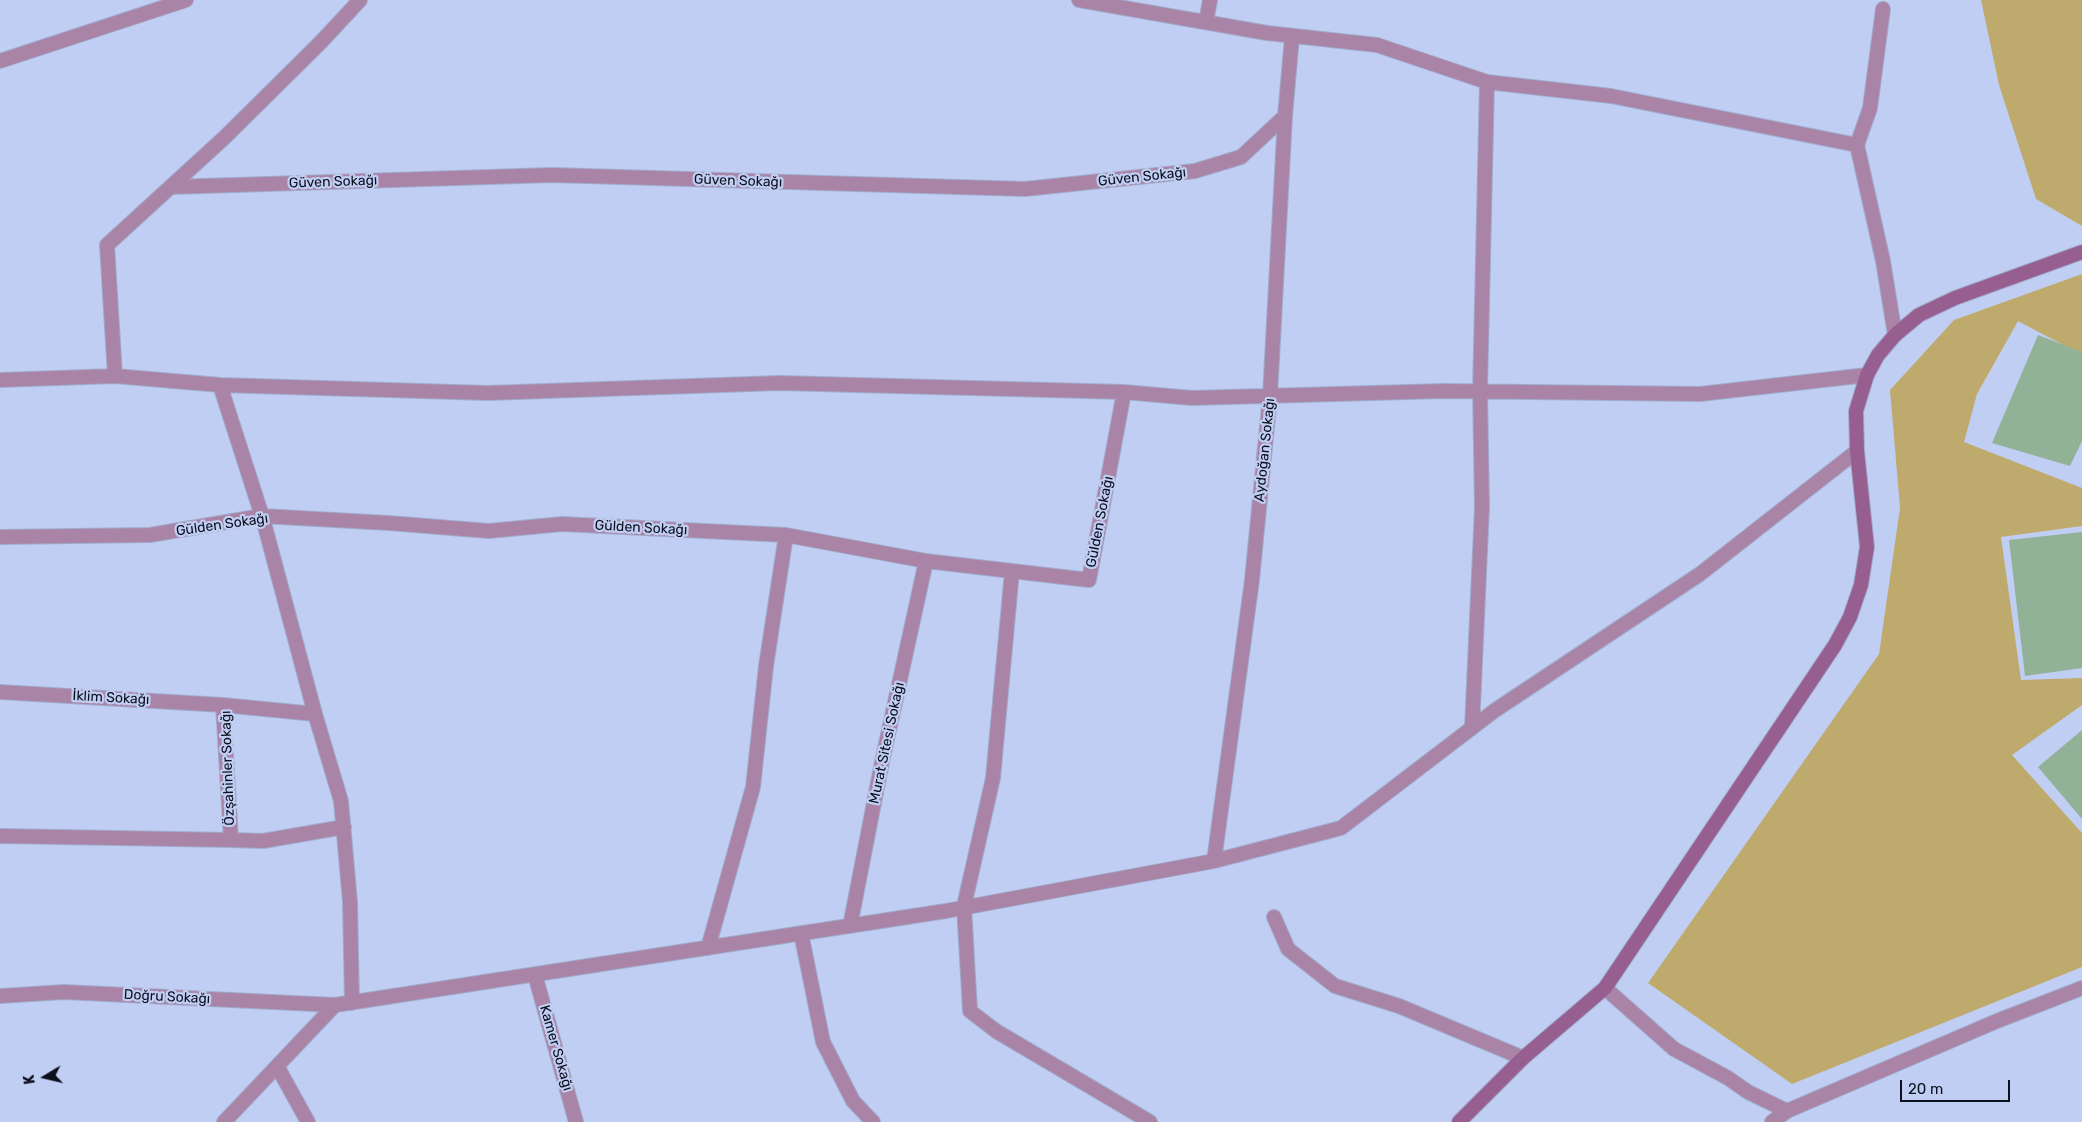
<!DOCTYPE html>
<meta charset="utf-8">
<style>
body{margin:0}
#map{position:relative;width:2082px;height:1122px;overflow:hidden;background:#c1cef3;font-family:Rubik,sans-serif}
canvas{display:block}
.north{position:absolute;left:20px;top:1052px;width:50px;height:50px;-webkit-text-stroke:4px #c1cef3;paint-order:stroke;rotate:261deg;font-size:14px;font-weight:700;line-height:20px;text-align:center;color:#0c0f1c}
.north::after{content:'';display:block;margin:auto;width:18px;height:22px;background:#0c0f1c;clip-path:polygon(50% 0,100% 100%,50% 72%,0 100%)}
.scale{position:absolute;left:1900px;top:1080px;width:110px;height:22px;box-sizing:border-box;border:2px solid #0c0f1c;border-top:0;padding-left:6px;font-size:15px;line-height:18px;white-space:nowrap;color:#0c0f1c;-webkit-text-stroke:4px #c1cef3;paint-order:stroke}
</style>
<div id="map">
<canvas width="2082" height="1122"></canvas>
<div class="north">K</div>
<div class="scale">20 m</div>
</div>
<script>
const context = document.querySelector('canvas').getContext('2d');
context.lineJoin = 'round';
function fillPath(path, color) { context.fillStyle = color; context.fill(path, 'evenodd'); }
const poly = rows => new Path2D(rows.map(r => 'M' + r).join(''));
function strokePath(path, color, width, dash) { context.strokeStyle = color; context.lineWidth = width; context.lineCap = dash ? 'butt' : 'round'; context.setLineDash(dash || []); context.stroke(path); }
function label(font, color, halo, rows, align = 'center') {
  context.font = font + ' Rubik,sans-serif'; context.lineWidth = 4.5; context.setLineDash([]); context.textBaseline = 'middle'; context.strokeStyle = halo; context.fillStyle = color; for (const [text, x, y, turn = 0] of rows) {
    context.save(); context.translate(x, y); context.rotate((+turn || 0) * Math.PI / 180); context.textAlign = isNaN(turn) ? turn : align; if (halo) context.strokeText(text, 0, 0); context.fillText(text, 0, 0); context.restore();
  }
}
fillPath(poly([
 [1981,0,2082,0,2082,226,2036,199,1999,85],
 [2082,274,2082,355,2018,321,1977,394,1964,442,2082,488,2082,526,2001,537,2021,680,2082,678,2082,705,2012,755,2082,833,2082,967,1792,1084,1648,983,1879,654,1900,508,1890,390,1954,320]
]), '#bfaa6d');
fillPath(poly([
 [2038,335,2082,352,2082,441,2070,466,1992,443],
 [2082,532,2082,668,2025,676,2009,540],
 [2082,730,2082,819,2038,767]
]), '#91b297');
const service = poly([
 [1857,145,1870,108,1883,9]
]);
const minor = poly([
 [1079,0,1267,33,1377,45,1487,82,1611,96,1857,145,1883,261,1895,335],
 [1206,22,1210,0],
 [0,61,186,0],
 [171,187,552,175,1025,189,1195,171,1241,157,1285,116],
 [115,376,107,245,224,138,321,42,360,0],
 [0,380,115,376,220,385,488,393,780,383,1124,392,1192,398,1444,391,1700,394,1867,375],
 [220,385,263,519,315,714,341,801,350,902,352,1003],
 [0,537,150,535,262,516,389,523,489,531,562,524,786,535,926,561,1089,580,1124,392],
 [1012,571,993,778,964,906,970,1011,996,1031,1150,1122],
 [0,692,223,705],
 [1472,728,1482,507,1480,391,1487,82],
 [0,836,231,840,223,705,315,714],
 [231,840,263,841,344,827],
 [1214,861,1252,580,1270,396,1285,116,1292,37],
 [1274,917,1288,949,1335,986,1399,1006,1523,1058],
 [850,926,882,762,926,561],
 [801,933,823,1042,853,1101,873,1122],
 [708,948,753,787,766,666,786,535],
 [535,975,576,1122],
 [1605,988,1674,1049,1728,1078,1748,1092,1787,1111],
 [0,996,64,992,335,1005],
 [277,1066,308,1122],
 [224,1122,335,1005,946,911,1214,861,1341,828,1494,711,1700,574,1857,451],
 [1772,1122,1787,1111,1997,1021,2082,988]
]);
const secondary = poly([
 [1459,1122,1523,1058,1605,988,1835,645,1850,617,1861,585,1867,547,1857,451,1856,411,1867,375,1878,355,1895,335,1919,315,1955,298,2082,252]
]);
strokePath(service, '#a0accc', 16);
strokePath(minor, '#a0accc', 16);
strokePath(secondary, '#a0accc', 16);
strokePath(service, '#aa84a6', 14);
strokePath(minor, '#aa84a6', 14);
strokePath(secondary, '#975f90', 14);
label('14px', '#0c0f1c', '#c1cef3', [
 ["Güven Sokağı",1142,177,-6],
 ["Güven Sokağı",738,181,2],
 ["Güven Sokağı",333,182,-2],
 ["Aydoğan Sokağı",1265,450,-84],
 ["Gülden Sokağı",1100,522,-79],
 ["Gülden Sokağı",222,525,-8],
 ["Gülden Sokağı",641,528,3],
 ["İklim Sokağı",111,698,3],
 ["Murat Sitesi Sokağı",887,743,-78],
 ["Özşahinler Sokağı",228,768,-92],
 ["Doğru Sokağı",167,997,3],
 ["Kamer Sokağı",556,1048,74]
]);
</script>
